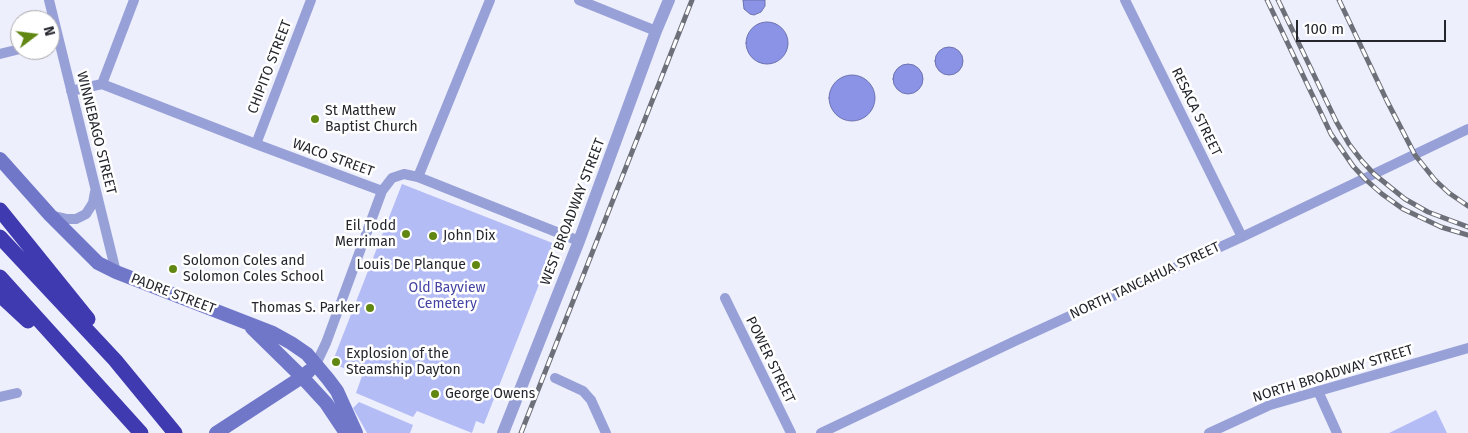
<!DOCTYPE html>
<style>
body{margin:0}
#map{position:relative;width:1468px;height:433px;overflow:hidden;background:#edeffc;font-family:"Fira Sans",sans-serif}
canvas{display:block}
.north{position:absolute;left:10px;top:10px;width:50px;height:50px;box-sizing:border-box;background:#fff;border:1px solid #a8a8ab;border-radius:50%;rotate:75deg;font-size:14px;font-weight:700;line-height:20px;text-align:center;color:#25262d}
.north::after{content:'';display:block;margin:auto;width:18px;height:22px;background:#5f8711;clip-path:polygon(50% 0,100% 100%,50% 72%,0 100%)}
.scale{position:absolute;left:1296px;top:20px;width:150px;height:22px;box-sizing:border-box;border:2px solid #25262d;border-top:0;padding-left:6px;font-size:15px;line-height:18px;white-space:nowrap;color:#25262d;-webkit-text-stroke:4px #fff;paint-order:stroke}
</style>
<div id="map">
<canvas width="1468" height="433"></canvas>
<div class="north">N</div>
<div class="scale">100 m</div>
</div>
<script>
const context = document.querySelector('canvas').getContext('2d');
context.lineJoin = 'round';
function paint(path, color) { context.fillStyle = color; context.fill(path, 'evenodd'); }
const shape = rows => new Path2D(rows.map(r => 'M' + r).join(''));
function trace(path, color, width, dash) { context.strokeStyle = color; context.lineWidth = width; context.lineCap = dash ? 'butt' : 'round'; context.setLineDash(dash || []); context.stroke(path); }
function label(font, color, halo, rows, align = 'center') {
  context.font = font + ' "Fira Sans",sans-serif'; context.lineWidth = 5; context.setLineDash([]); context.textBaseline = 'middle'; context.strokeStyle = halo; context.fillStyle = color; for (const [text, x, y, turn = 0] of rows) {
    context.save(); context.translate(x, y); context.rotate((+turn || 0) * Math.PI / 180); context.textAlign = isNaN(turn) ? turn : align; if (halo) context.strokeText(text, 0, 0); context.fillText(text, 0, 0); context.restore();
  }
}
paint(shape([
 [402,184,555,244,484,424,476,421,472,433,417,411,413,417,356,393,362,376,332,363],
 [359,402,413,425,410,433,367,433,353,408],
 [1436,410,1447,433,1389,433]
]), '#b4bcf6');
const water = shape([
 [743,0,765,0,765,6,761,12,754,15,750,14,744,9,743,0],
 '746 43a21 21 0 1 1 42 0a21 21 0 1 1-42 0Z',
 '935 61a14 14 0 1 1 28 0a14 14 0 1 1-28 0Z',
 '893 79a15 15 0 1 1 30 0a15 15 0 1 1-30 0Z',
 '829 98a23 23 0 1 1 46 0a23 23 0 1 1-46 0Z'
]);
paint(water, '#8a93e6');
trace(water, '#6c72ae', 1);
trace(shape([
 [49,0,116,272],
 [579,0,656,31],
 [1125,0,1242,237],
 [0,54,20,49],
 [102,84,134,0],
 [71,91,102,84,256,144,382,191],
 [256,144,311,0],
 [418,177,490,0],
 [50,215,67,219,76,219,86,214,93,203,95,192],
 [725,298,791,433],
 [316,364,326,343,382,191,392,178,404,174,418,177,579,241],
 [555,378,583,391,591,400,606,433],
 [1318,391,1337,433],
 [0,397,17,393],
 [821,433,1015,341,1242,237,1468,129],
 [1209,433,1270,405,1468,348]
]), '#98a0d8', 10);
trace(shape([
 [503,433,579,241,656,31,669,0]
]), '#98a0d8', 12);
trace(shape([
 [0,159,50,215,98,263,116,272,273,333,291,343,307,354,328,379,337,391,356,433],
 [252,328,302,377,326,403,346,433],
 [216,433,302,377,309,371]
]), '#7077c9', 14);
trace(shape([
 [0,210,88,319],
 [0,237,115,360,175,433],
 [0,277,141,433],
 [0,295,28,321]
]), '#403ab0', 15);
const rail = shape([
 [1267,0,1331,134,1353,166,1365,179,1382,194,1403,209,1441,227,1468,235],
 [1278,0,1336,121,1349,144,1362,161,1374,174,1405,199,1428,212,1468,227],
 [1339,0,1387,101,1415,155,1435,180,1449,193,1468,206],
 [521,433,692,0]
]);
trace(rail, '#6e7079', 5);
trace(rail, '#fff', 3, [9]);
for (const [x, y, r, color] of [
 [315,119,5,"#5f8711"],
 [406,234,5,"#5f8711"],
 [433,236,5,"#5f8711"],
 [476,265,5,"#5f8711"],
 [173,269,5,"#5f8711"],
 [370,308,5,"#5f8711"],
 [336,362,5,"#5f8711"],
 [435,394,5,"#5f8711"]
]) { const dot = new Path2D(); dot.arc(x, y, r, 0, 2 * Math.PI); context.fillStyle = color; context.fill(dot); trace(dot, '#fff', 2); }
label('14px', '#25262d', '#fff', [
 ["CHIPITO STREET",270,67,-69],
 ["RESACA STREET",1196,112,64],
 ["WINNEBAGO STREET",96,133,76],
 ["WACO STREET",333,158,20],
 ["WEST BROADWAY STREET",573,212,-69],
 ["NORTH TANCAHUA STREET",1145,281,-25],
 ["PADRE STREET",173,294,21],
 ["POWER STREET",770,360,64],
 ["NORTH BROADWAY STREET",1333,374,-17]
]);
label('14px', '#25262d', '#fff', [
 ["St Matthew",325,111],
 ["Baptist Church",325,127],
 ["Eil Todd",396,226,"right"],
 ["Merriman",396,242,"right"],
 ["John Dix",443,236],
 ["Solomon Coles and",183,261],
 ["Solomon Coles School",183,277],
 ["Louis De Planque",466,265,"right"],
 ["Thomas S. Parker",360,308,"right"],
 ["Explosion of the",346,354],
 ["Steamship Dayton",346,370],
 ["George Owens",445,394]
], 'left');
label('14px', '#4343a3', '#fff', [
 ["Old Bayview",447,288],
 ["Cemetery",447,304]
]);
</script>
